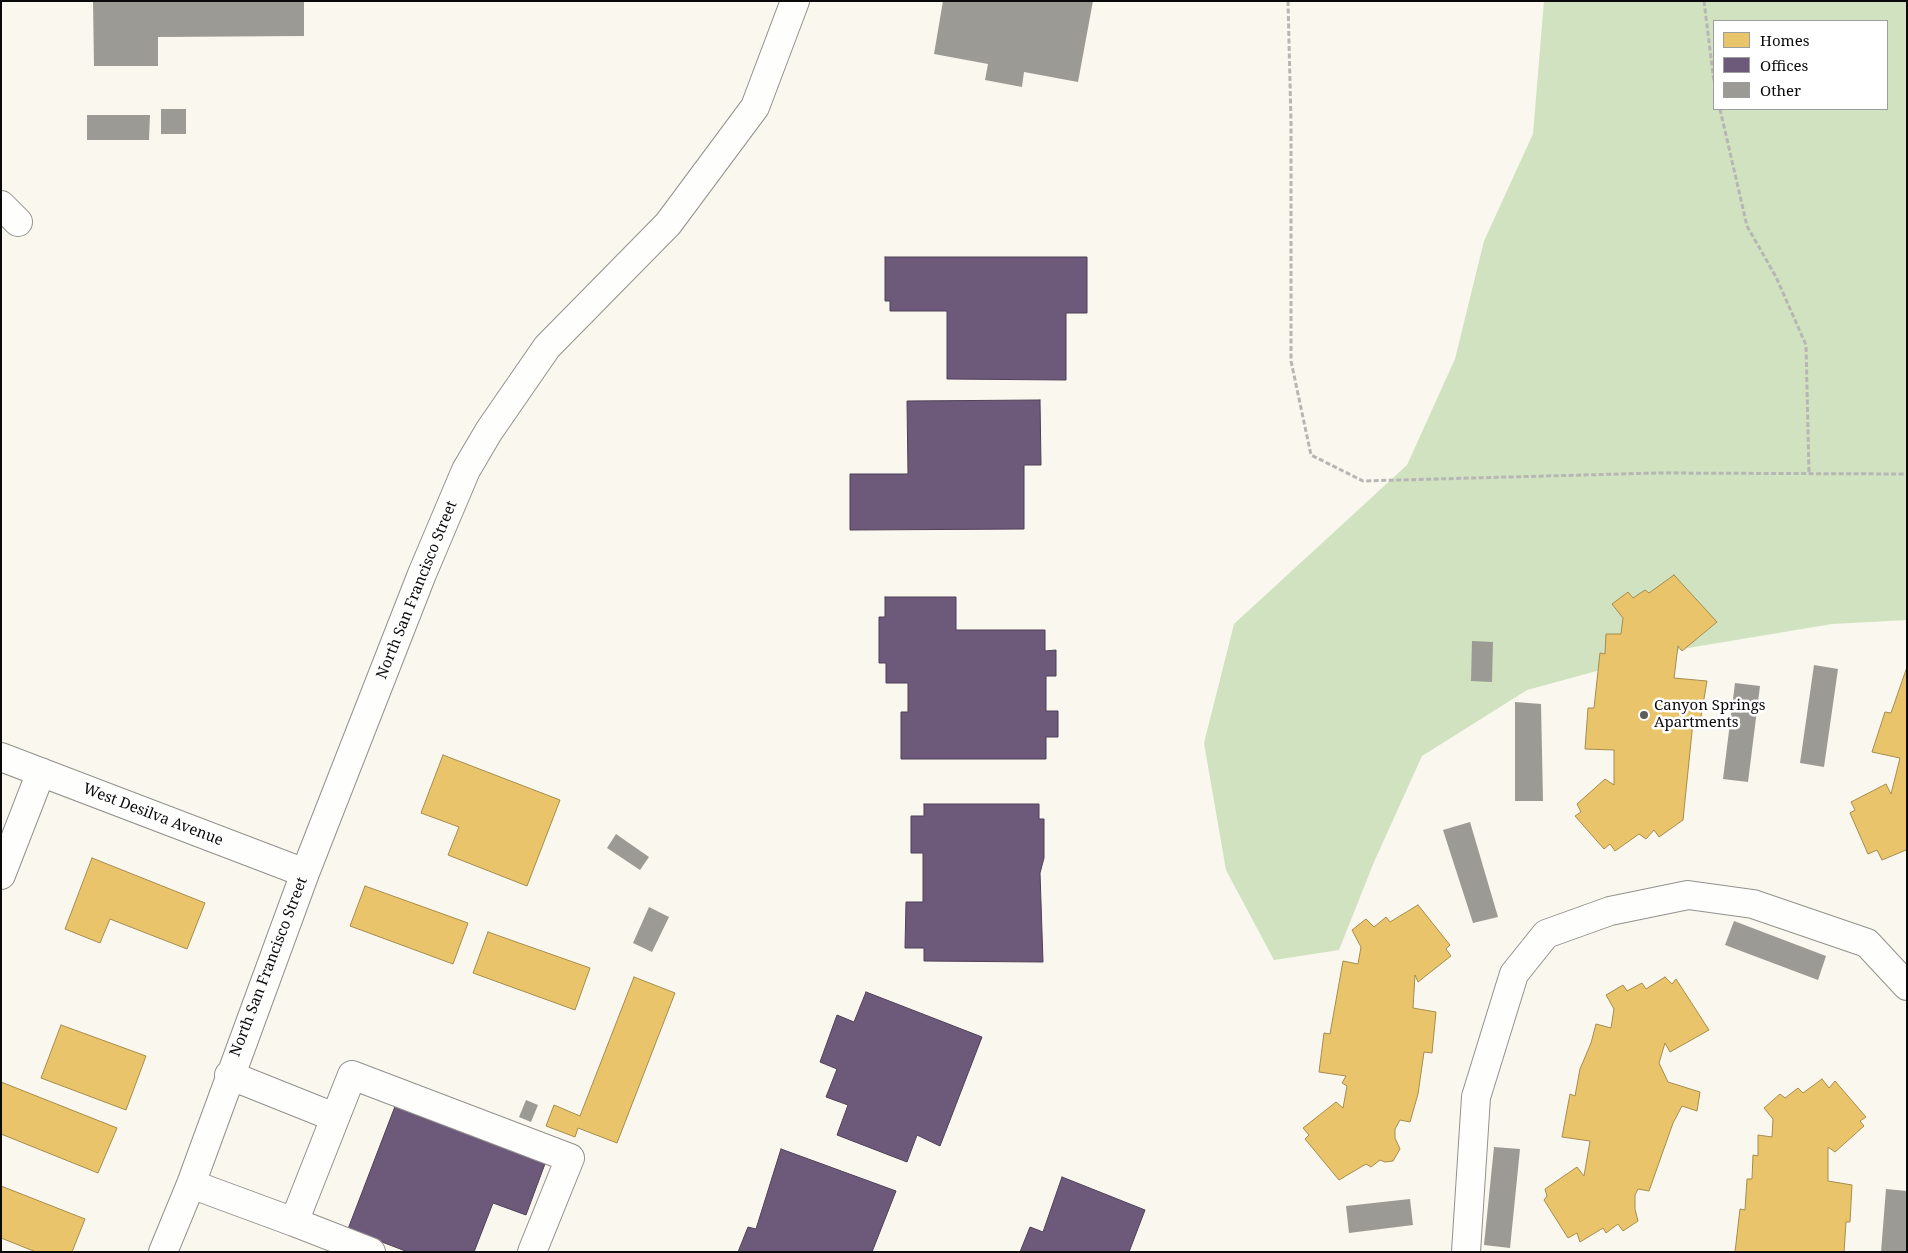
<!DOCTYPE html>
<style>
body{margin:0}
#map{position:relative;width:1908px;height:1253px;overflow:hidden;background:#f9f7ee;font-family:"Noto Serif",serif}
canvas{display:block}
.frame{position:absolute;inset:0;border:2px solid #0a0a0a;pointer-events:none}
.legend{position:absolute;left:1713px;top:20px;width:175px;height:90px;box-sizing:border-box;background:#fff;border:1px solid #9d9d9d;margin:0;padding:6px 9px;list-style:none;font-size:15px;color:#0a0a0a}
.legend li{display:flex;align-items:center;gap:10px;height:25px}
.legend b{width:25px;border:1px solid #9d9d9d}
</style>
<div id="map">
<canvas width="1908" height="1253"></canvas>
<div class="frame"></div>
<ul class="legend">
<li><b style="height:14px;background:#e9c46a"></b>Homes</li>
<li><b style="height:14px;background:#6d597a"></b>Offices</li>
<li><b style="height:14px;background:#9c9a94"></b>Other</li>
</ul>
</div>
<script>
const context = document.querySelector('canvas').getContext('2d');
context.lineJoin = 'round';
function paint(path, color) { context.fillStyle = color; context.fill(path, 'evenodd'); }
const shape = rows => new Path2D(rows.map(r => 'M' + r).join(''));
function trace(path, color, width, dash) { context.strokeStyle = color; context.lineWidth = width; context.lineCap = dash ? 'butt' : 'round'; context.setLineDash(dash || []); context.stroke(path); }
function label(font, color, halo, rows, align = 'center') {
  context.font = font + ' "Noto Serif",serif'; context.lineWidth = 5; context.setLineDash([]); context.textBaseline = 'middle'; context.strokeStyle = halo; context.fillStyle = color; for (const [text, x, y, turn = 0] of rows) {
    context.save(); context.translate(x, y); context.rotate((+turn || 0) * Math.PI / 180); context.textAlign = isNaN(turn) ? turn : align; if (halo) context.strokeText(text, 0, 0); context.fillText(text, 0, 0); context.restore();
  }
}
paint(shape([
 [1544,1,1907,1,1907,620,1832,624,1670,651,1527,690,1422,756,1374,862,1339,950,1274,960,1226,870,1204,743,1234,624,1407,465,1455,359,1484,241,1533,134],
 [1714,21,1887,21,1887,109,1714,109]
]), '#d0e2bf');
const homes = shape([
 [1674,575,1717,622,1682,651,1678,646,1674,678,1707,681,1700,722,1693,722,1683,820,1659,837,1654,830,1646,839,1639,834,1615,851,1610,844,1604,849,1575,816,1581,812,1577,804,1605,779,1614,785,1614,750,1585,749,1588,708,1594,708,1600,653,1605,654,1606,634,1621,634,1623,618,1612,604,1628,592,1633,598,1645,590,1649,593,1674,575],
 [1907,667,1907,852,1906,850,1882,860,1877,850,1868,854,1850,813,1855,810,1851,802,1886,784,1891,794,1900,758,1872,752,1885,712,1891,713,1907,667],
 [443,755,560,800,527,886,448,855,459,827,421,813,443,755],
 [92,858,205,903,187,949,110,919,100,943,65,929,92,858],
 [365,886,468,923,453,964,350,926,365,886],
 [1418,905,1450,945,1446,949,1451,956,1418,982,1415,975,1413,1008,1436,1012,1432,1053,1424,1052,1418,1094,1410,1122,1400,1120,1395,1129,1395,1138,1400,1149,1393,1161,1385,1162,1380,1160,1371,1167,1366,1164,1339,1180,1305,1139,1309,1135,1303,1128,1336,1102,1343,1108,1347,1086,1342,1083,1346,1076,1319,1072,1324,1033,1330,1034,1343,961,1358,964,1361,947,1352,930,1366,919,1374,927,1386,917,1390,922,1418,905],
 [488,932,590,968,575,1010,473,973,488,932],
 [634,977,675,993,617,1143,578,1128,575,1137,546,1126,554,1105,580,1116,634,977],
 [1665,977,1672,984,1676,979,1709,1030,1670,1052,1665,1043,1659,1063,1668,1082,1700,1092,1697,1111,1682,1106,1673,1123,1649,1191,1638,1189,1635,1195,1635,1209,1638,1221,1623,1231,1618,1224,1606,1233,1603,1228,1580,1242,1577,1233,1568,1238,1544,1200,1547,1196,1545,1189,1577,1167,1584,1176,1590,1141,1562,1137,1570,1094,1575,1096,1580,1069,1591,1043,1596,1024,1611,1028,1614,1009,1606,995,1623,985,1627,991,1642,983,1646,989,1665,977],
 [61,1025,146,1056,126,1110,41,1078,61,1025],
 [1822,1079,1829,1088,1835,1081,1866,1117,1860,1121,1864,1126,1835,1152,1828,1147,1828,1181,1852,1185,1850,1222,1846,1222,1844,1252,1735,1252,1740,1209,1745,1210,1747,1179,1752,1179,1753,1155,1758,1156,1758,1135,1772,1137,1773,1119,1764,1108,1780,1094,1785,1098,1798,1088,1803,1093,1822,1079],
 [1,1082,117,1128,98,1173,1,1134,1,1082],
 [1,1186,85,1219,72,1252,36,1252,1,1238,1,1186]
]);
paint(homes, '#e9c46a');
trace(homes, '#a68c4d', 1);
const offices = shape([
 [885,257,1087,257,1087,313,1066,313,1066,380,947,379,947,311,890,311,890,301,885,301,885,257],
 [1040,400,1041,465,1024,465,1024,529,850,530,850,474,908,474,907,401,1040,400],
 [885,597,956,597,956,630,1045,630,1045,651,1056,650,1056,676,1046,676,1046,711,1058,711,1058,737,1046,737,1046,759,901,759,901,712,908,712,908,683,886,683,886,663,879,663,879,617,885,617,885,597],
 [924,804,1039,804,1039,819,1044,819,1044,858,1040,873,1043,962,924,961,924,948,905,948,906,902,923,902,923,853,911,853,911,816,924,816,924,804],
 [866,992,982,1037,940,1146,917,1135,907,1162,837,1135,848,1105,826,1097,837,1069,820,1062,837,1015,854,1022,866,992],
 [399,1096,549,1153,526,1215,493,1203,474,1252,408,1252,348,1229,399,1096],
 [781,1149,896,1191,872,1252,738,1252,748,1227,756,1229,781,1149],
 [1062,1177,1145,1210,1129,1252,1020,1252,1030,1227,1043,1232,1062,1177]
]);
paint(offices, '#6d597a');
trace(offices, '#4f4158', 1);
paint(shape([
 [93,1,304,1,304,36,158,37,158,66,94,66],
 [943,1,1093,1,1078,82,1024,72,1022,87,985,80,988,64,934,54],
 [161,109,186,109,186,134,161,134],
 [87,115,150,115,149,140,87,140],
 [1472,641,1493,642,1492,682,1471,681],
 [1814,665,1838,669,1824,767,1800,763],
 [1735,683,1760,686,1748,782,1723,779],
 [1515,702,1541,704,1543,801,1515,801],
 [1470,822,1498,917,1473,923,1443,830],
 [616,834,649,857,640,870,607,848],
 [649,907,669,917,652,952,633,943],
 [1734,921,1826,956,1818,980,1725,945],
 [526,1100,538,1105,531,1122,519,1117],
 [1494,1147,1520,1149,1510,1248,1484,1245],
 [1886,1189,1907,1191,1907,1252,1881,1252],
 [1410,1199,1413,1225,1349,1233,1346,1206]
]), '#9c9a94');
const minor = shape([
 [1,205,18,222],
 [1,757,305,873],
 [1,875,41,772],
 [229,1075,334,1117],
 [191,1184,294,1222],
 [163,1252,191,1184,305,873,422,574,466,470,489,431,547,347,668,224,755,107,795,1],
 [371,1252,294,1222,352,1075,570,1158,532,1252],
 [1466,1252,1476,1097,1514,974,1546,934,1610,911,1688,895,1753,904,1867,943,1907,986]
]);
trace(minor, '#92918d', 30);
trace(shape([
 [1288,1,1291,122,1291,361,1311,455,1363,481,1656,473,1907,474],
 [1704,1,1714,82],
 [1720,109,1747,226,1776,277,1806,345,1809,473]
]), '#b7b6b5', 3, [5, 2.5]);
trace(minor, '#fefefc', 28);
for (const [x, y, r, color] of [
 [1644,715,5,"#5e5d5a"]
]) { const dot = new Path2D(); dot.arc(x, y, r, 0, 2 * Math.PI); context.fillStyle = color; context.fill(dot); trace(dot, '#fff', 2); }
label('15px', '#0a0a0a', '#fff', [
 ["North San Francisco Street",417,590,-68],
 ["West Desilva Avenue",153,815,21],
 ["North San Francisco Street",269,967,-69]
]);
label('15px', '#0a0a0a', '#fff', [
 ["Canyon Springs",1654,706],
 ["Apartments",1654,723]
], 'left');
</script>
